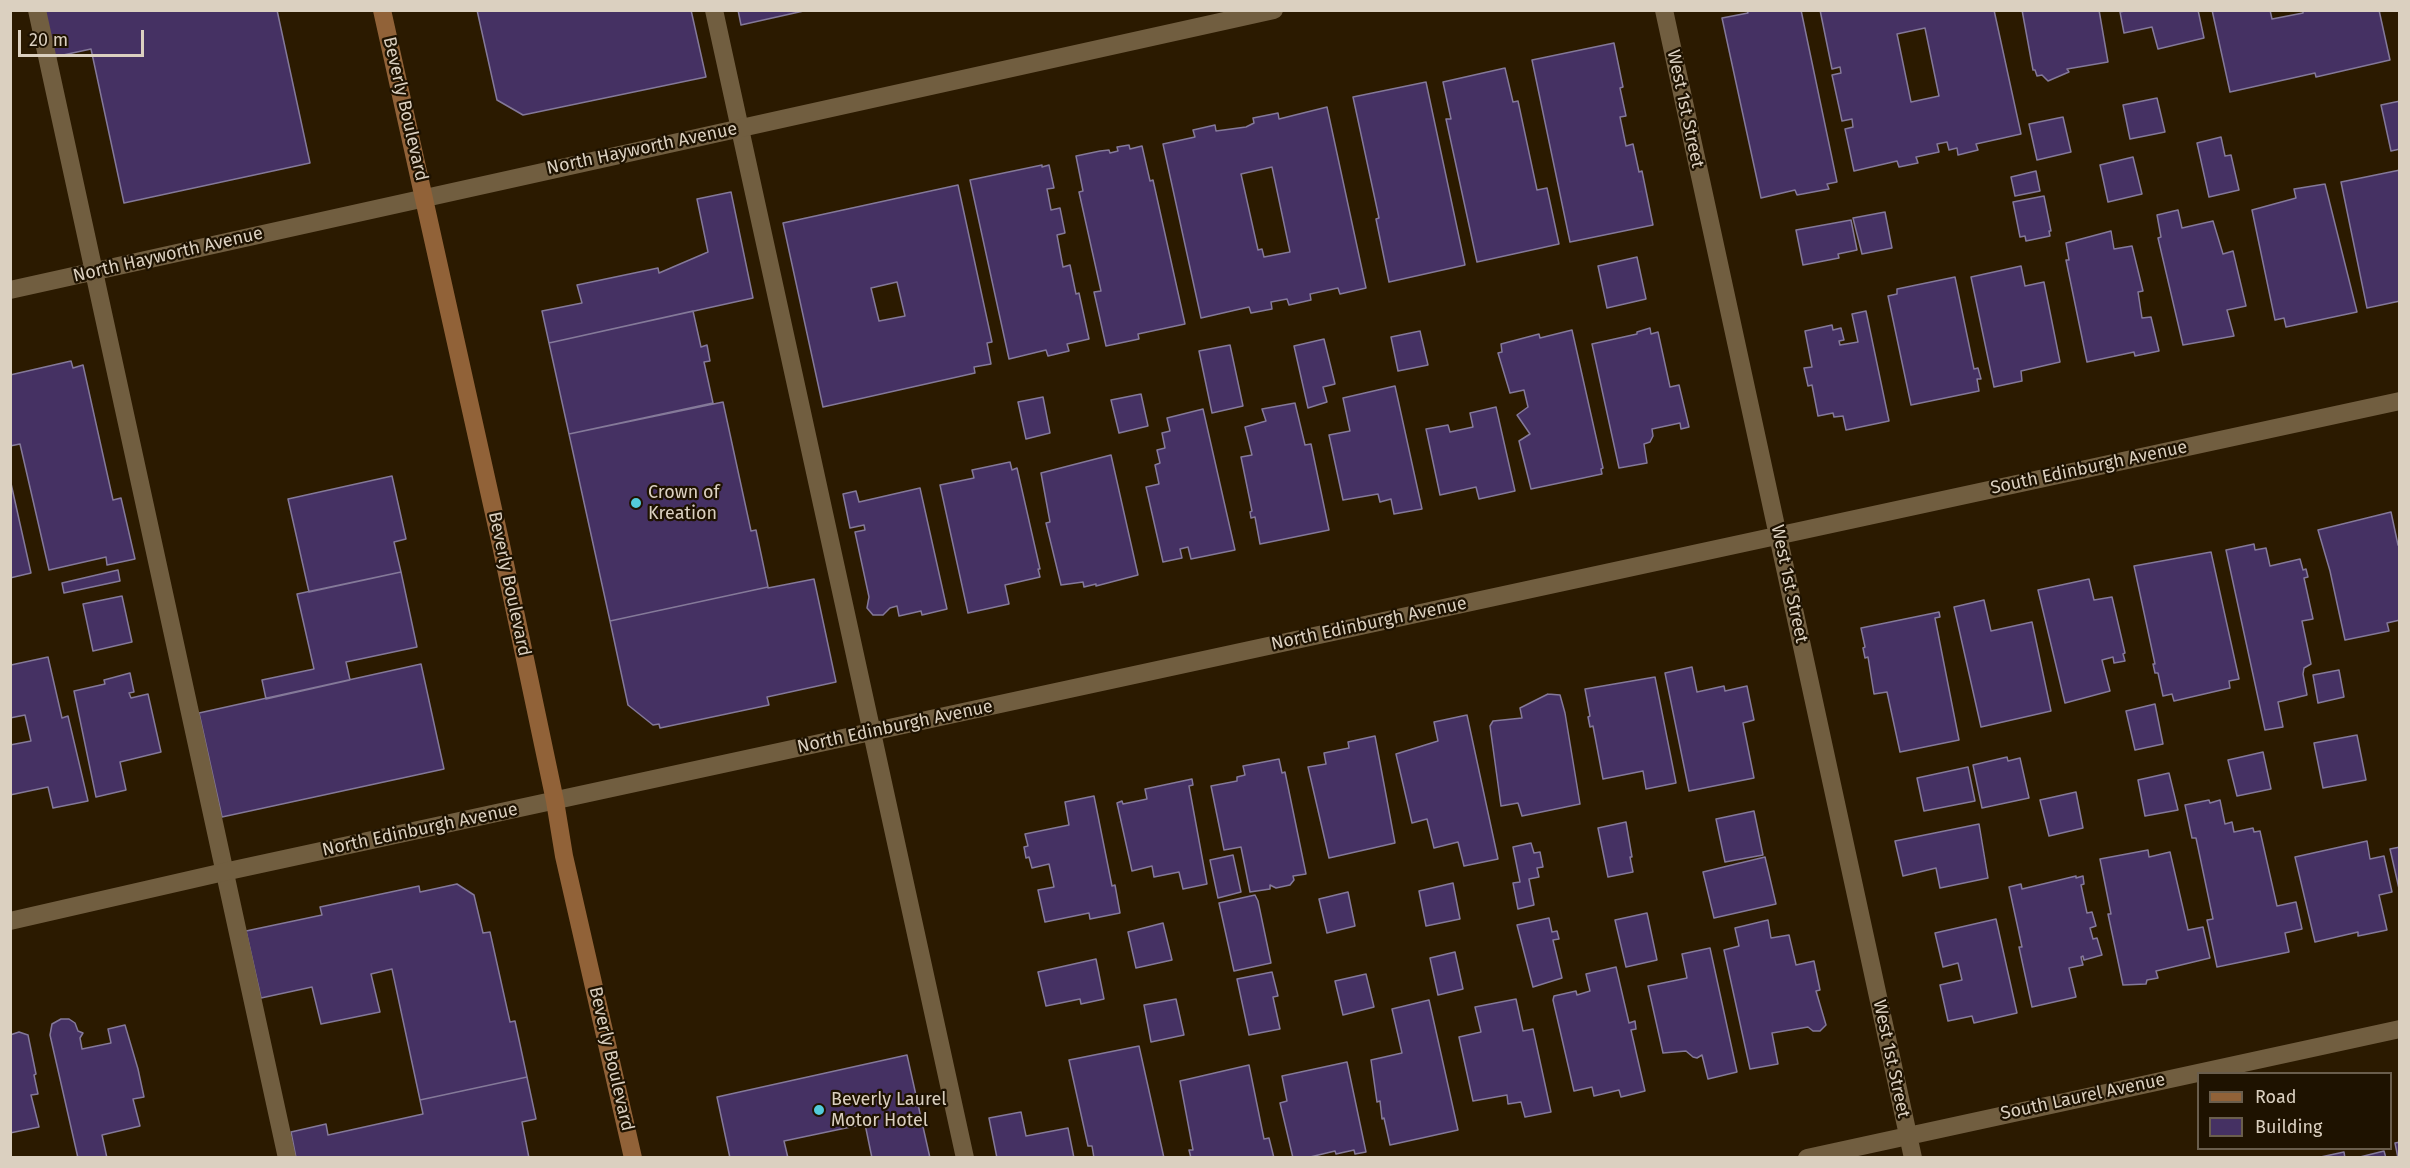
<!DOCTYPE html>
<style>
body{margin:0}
#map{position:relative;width:2410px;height:1168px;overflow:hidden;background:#2b1a00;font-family:"Fira Sans",sans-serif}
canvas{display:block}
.frame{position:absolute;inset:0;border:12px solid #dbd0c0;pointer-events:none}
.legend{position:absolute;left:2197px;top:1072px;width:195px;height:78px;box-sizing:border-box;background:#1e1200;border:2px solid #6a5e4d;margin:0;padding:8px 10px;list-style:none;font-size:18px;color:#dbd0c0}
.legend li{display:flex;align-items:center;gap:12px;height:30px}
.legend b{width:30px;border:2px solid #6a5e4d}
.scale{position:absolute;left:18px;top:30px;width:126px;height:27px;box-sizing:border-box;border:3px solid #dbd0c0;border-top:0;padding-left:8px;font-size:18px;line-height:21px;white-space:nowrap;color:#dbd0c0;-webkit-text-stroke:4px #1e1200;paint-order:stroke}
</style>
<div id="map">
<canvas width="2410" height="1168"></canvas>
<div class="frame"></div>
<ul class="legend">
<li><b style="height:8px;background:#916238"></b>Road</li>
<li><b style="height:16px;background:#453163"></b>Building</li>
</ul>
<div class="scale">20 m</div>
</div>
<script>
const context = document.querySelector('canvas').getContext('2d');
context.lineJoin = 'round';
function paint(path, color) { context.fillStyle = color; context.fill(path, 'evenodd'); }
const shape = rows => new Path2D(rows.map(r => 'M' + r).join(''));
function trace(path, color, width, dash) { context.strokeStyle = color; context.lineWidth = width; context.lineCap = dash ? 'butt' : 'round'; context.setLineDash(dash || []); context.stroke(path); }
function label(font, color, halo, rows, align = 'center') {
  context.font = font + ' "Fira Sans",sans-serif'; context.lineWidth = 4.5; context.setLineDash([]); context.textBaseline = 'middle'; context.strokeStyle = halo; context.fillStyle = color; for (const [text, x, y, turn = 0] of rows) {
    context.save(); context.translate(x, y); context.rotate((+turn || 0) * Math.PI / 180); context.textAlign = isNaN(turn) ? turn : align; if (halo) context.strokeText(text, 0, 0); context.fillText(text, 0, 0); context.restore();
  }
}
const building = shape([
 [44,10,277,10,310,163,124,203,91,49,54,57,44,10],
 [477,10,691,10,706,77,523,115,497,100,477,10],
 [738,10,808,10,741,25,738,10],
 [1747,10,1801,10,1837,182,1827,184,1829,189,1797,195,1795,190,1761,198,1722,18,1748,13,1747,10],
 [1820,10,1994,10,2021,134,1976,144,1978,150,1958,155,1957,148,1949,150,1947,142,1937,144,1939,152,1916,157,1918,163,1899,167,1897,161,1854,171,1845,129,1853,127,1852,119,1842,121,1832,75,1841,73,1840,67,1832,69,1820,10],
 [1925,28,1939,96,1911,102,1897,34,1925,28],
 [2022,10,2099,10,2108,62,2067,69,2069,72,2048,81,2042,75,2037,76,2035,70,2033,70,2022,10],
 [2129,10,2198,10,2204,38,2158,49,2152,27,2124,33,2120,12,2129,10],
 [2212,10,2270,10,2272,19,2303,13,2303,10,2379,10,2390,60,2316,77,2315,73,2230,92,2212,10],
 [1614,43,1623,87,1620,88,1626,116,1620,117,1626,146,1633,144,1639,172,1642,171,1653,225,1570,242,1532,60,1614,43],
 [1505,68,1513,102,1518,101,1537,190,1547,188,1559,244,1477,262,1446,119,1451,119,1443,82,1505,68],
 [1426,82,1465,265,1389,282,1376,219,1379,218,1353,97,1426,82],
 [2157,98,2165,132,2130,139,2123,105,2157,98],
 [2400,101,2400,149,2391,151,2381,105,2400,101],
 [1327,107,1366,288,1340,294,1338,288,1310,294,1311,300,1289,305,1287,299,1271,302,1272,309,1251,313,1249,307,1201,318,1163,144,1195,137,1193,130,1215,125,1216,131,1246,127,1254,123,1253,118,1278,113,1279,119,1327,107],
 [1272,167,1290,252,1264,257,1262,249,1258,250,1241,174,1272,167],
 [2063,117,2071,152,2037,160,2029,124,2063,117],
 [2221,137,2225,156,2231,155,2239,190,2209,197,2197,143,2221,137],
 [1129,145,1130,149,1142,146,1150,181,1153,180,1185,324,1138,334,1139,339,1106,346,1094,292,1101,291,1079,192,1083,191,1076,156,1100,151,1109,150,1110,153,1118,151,1117,147,1129,145],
 [2133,157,2142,194,2108,202,2100,165,2133,157],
 [1042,165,1042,167,1049,165,1054,188,1047,189,1051,210,1060,208,1065,233,1057,235,1063,267,1070,265,1076,294,1079,293,1089,339,1067,344,1069,351,1048,356,1046,350,1009,359,970,180,1042,165],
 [2400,170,2400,301,2367,308,2341,182,2400,170],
 [2036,171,2040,191,2015,196,2011,177,2036,171],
 [2325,184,2357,312,2286,327,2284,318,2275,320,2252,210,2296,198,2294,189,2325,184],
 [958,185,992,342,987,343,991,364,974,367,975,373,823,407,783,223,958,185],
 [897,282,905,316,879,321,871,288,897,282],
 [731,192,753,298,549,343,542,311,582,303,577,285,658,268,659,273,708,252,697,199,731,192],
 [2044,196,2051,231,2049,231,2050,236,2026,241,2025,236,2020,237,2013,202,2044,196],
 [2178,210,2182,228,2213,221,2223,254,2233,251,2246,306,2227,310,2234,336,2183,345,2158,238,2161,237,2157,215,2178,210],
 [1885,212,1892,248,1862,254,1853,218,1885,212],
 [1851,220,1857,250,1838,254,1839,258,1803,265,1796,230,1851,220],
 [2111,231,2114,249,2132,246,2143,291,2138,292,2142,318,2151,317,2159,351,2135,356,2134,352,2087,362,2066,260,2069,260,2066,243,2111,231],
 [1637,257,1646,299,1607,308,1598,266,1637,257],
 [2021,266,2025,286,2044,282,2060,362,2021,371,2022,381,1994,387,1971,277,2021,266],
 [1955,277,1974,369,1978,368,1981,379,1977,379,1979,391,1911,405,1888,296,1897,294,1897,289,1955,277],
 [693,311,701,347,707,345,710,361,704,362,713,403,569,434,549,343,693,311],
 [1866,311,1889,421,1846,430,1843,416,1834,417,1833,413,1818,416,1812,385,1808,386,1804,368,1812,367,1805,331,1832,325,1833,330,1841,328,1844,340,1839,341,1840,345,1858,342,1852,314,1866,311],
 [1650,328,1651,334,1658,332,1670,387,1679,385,1689,427,1681,429,1680,423,1652,429,1653,436,1650,442,1644,444,1647,463,1619,468,1592,344,1637,334,1637,332,1650,328],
 [1572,330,1603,468,1601,469,1602,474,1531,489,1519,441,1530,434,1517,415,1528,407,1524,390,1510,393,1498,353,1502,352,1501,344,1539,334,1540,338,1572,330],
 [1420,331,1428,365,1398,371,1391,337,1420,331],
 [1324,339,1335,384,1323,387,1327,402,1308,408,1294,346,1324,339],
 [1230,345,1243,406,1212,413,1199,351,1230,345],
 [71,361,73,368,83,365,113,500,121,498,135,559,107,565,106,557,49,570,20,444,10,446,10,375,71,361],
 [1395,386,1422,509,1394,514,1391,499,1380,502,1378,494,1343,500,1329,435,1350,431,1343,398,1395,386],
 [1141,394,1148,426,1119,433,1111,400,1141,394],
 [1043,397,1050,433,1026,439,1018,402,1043,397],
 [723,402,751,531,756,530,768,587,610,621,569,434,723,402],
 [1295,403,1305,445,1311,444,1329,530,1260,544,1255,517,1251,518,1250,512,1252,511,1241,457,1252,455,1245,427,1266,421,1262,409,1295,403],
 [1496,407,1515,491,1479,499,1476,487,1440,495,1426,429,1448,425,1450,432,1473,427,1470,413,1496,407],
 [1203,409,1235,550,1191,559,1188,547,1180,549,1182,558,1163,562,1146,487,1159,484,1155,465,1160,463,1157,450,1165,448,1162,433,1170,431,1167,418,1203,409],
 [1111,455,1138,575,1096,586,1096,584,1084,587,1083,582,1061,585,1046,523,1050,522,1041,473,1111,455],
 [1010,462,1012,470,1017,468,1040,569,1038,569,1040,577,1005,585,1009,604,968,613,940,485,974,478,972,470,1010,462],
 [392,476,406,539,394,542,401,572,309,592,288,499,392,476],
 [10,479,31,573,10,578,10,479],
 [920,488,947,609,922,615,921,611,899,616,897,606,890,608,883,615,873,615,867,608,869,597,855,532,865,530,864,525,850,528,843,494,856,491,859,502,920,488],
 [2391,512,2398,545,2400,544,2400,620,2387,623,2389,631,2345,640,2330,571,2318,530,2391,512],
 [2254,544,2255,550,2266,548,2270,566,2300,559,2303,570,2306,569,2308,577,2304,578,2313,619,2302,621,2311,664,2304,668,2303,674,2307,695,2278,702,2283,727,2265,730,2226,550,2254,544],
 [2211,552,2239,679,2229,681,2230,688,2174,701,2172,694,2163,696,2158,673,2155,673,2153,664,2155,664,2134,566,2211,552],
 [118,570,120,581,64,593,62,583,118,570],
 [401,572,417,647,346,662,350,680,266,699,262,680,314,669,297,594,401,572],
 [814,579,836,682,767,697,769,705,660,728,659,724,653,725,628,705,610,621,768,587,768,588,814,579],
 [2089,579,2094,600,2112,597,2125,653,2123,654,2125,661,2114,663,2113,657,2102,660,2110,691,2065,703,2038,590,2089,579],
 [122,596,132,642,93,651,83,604,122,596],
 [1984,600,1991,631,2032,622,2051,711,1981,727,1954,607,1984,600],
 [1939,612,1940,617,1935,618,1959,740,1900,752,1887,692,1874,694,1868,657,1865,658,1863,648,1865,647,1861,628,1939,612],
 [48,657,62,718,68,716,88,801,53,808,48,787,10,795,10,745,31,741,25,715,10,718,10,662,11,665,48,657],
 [421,664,444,769,222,817,199,713,421,664],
 [1692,667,1697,692,1724,686,1725,691,1747,686,1754,720,1743,723,1754,778,1689,791,1665,673,1692,667],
 [2339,670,2344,697,2318,703,2313,675,2339,670],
 [130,673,134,692,129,693,131,698,148,694,161,752,120,762,126,790,96,797,74,691,105,684,104,680,130,673],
 [1655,677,1676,783,1646,789,1643,771,1603,779,1593,726,1590,727,1588,717,1590,716,1585,689,1655,677],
 [1548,694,1560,695,1565,713,1580,804,1522,816,1518,803,1501,806,1490,726,1493,721,1522,718,1520,708,1548,694],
 [2155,704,2163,744,2135,750,2126,711,2155,704],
 [1467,715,1498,859,1464,866,1458,842,1434,848,1427,819,1412,823,1396,754,1438,741,1434,722,1467,715],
 [2357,735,2366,780,2323,788,2314,743,2357,735],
 [1375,736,1395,843,1329,858,1308,767,1326,764,1324,753,1349,748,1348,742,1375,736],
 [2263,752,2271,789,2237,796,2228,760,2263,752],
 [2007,757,2008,761,2020,758,2029,798,1982,808,1973,765,2007,757],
 [1279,759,1282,773,1285,772,1306,874,1293,876,1294,880,1290,885,1276,888,1270,885,1270,889,1250,892,1241,847,1224,850,1211,786,1237,781,1237,777,1245,775,1243,766,1279,759],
 [1968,767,1975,801,1924,811,1917,778,1968,767],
 [2169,773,2178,810,2145,816,2138,780,2169,773],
 [1192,779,1193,785,1189,786,1207,884,1183,889,1179,872,1154,877,1152,866,1132,871,1117,803,1122,801,1123,804,1147,799,1145,789,1192,779],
 [2076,792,2083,828,2049,836,2040,800,2076,792],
 [1094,796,1112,886,1115,885,1120,913,1090,919,1089,913,1045,922,1038,890,1054,887,1049,864,1032,868,1029,857,1026,858,1024,847,1028,846,1025,834,1069,825,1065,802,1094,796],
 [2209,800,2210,803,2220,800,2225,824,2232,822,2234,832,2253,828,2254,832,2260,831,2277,906,2296,902,2302,929,2285,933,2289,952,2217,967,2207,920,2213,919,2196,838,2192,838,2185,805,2209,800],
 [1754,811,1763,855,1725,862,1716,819,1754,811],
 [1626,822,1632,857,1630,857,1633,872,1608,877,1598,828,1626,822],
 [1979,824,1988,878,1940,888,1936,868,1903,876,1895,841,1979,824],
 [2367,841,2370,859,2384,856,2392,892,2379,895,2387,930,2358,936,2358,932,2315,942,2295,857,2367,841],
 [1531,843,1534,853,1540,852,1543,867,1537,868,1539,877,1529,879,1534,905,1518,909,1513,883,1520,882,1513,847,1531,843],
 [2400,847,2400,893,2390,849,2400,847],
 [2148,850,2149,857,2170,852,2188,930,2203,927,2210,958,2156,971,2158,978,2147,980,2146,984,2123,985,2108,914,2111,914,2100,859,2148,850],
 [1233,855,1241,892,1218,898,1210,860,1233,855],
 [1765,857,1776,904,1714,918,1703,872,1765,857],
 [2076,876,2076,878,2083,876,2084,884,2081,885,2087,913,2092,912,2096,926,2090,928,2093,939,2097,938,2102,955,2084,960,2083,956,2081,957,2083,965,2069,968,2076,997,2032,1007,2019,947,2022,947,2009,887,2021,884,2022,889,2076,876],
 [1453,883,1460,919,1426,926,1419,891,1453,883],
 [457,884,474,895,483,933,490,932,510,1022,515,1021,527,1077,420,1100,392,969,371,974,380,1012,321,1024,312,987,261,998,246,931,322,915,320,907,419,886,420,892,457,884],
 [1348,892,1355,926,1327,933,1319,899,1348,892],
 [1255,895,1258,901,1271,963,1234,971,1219,903,1255,895],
 [1647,913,1657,960,1626,967,1615,920,1647,913],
 [1549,918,1552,932,1557,931,1559,939,1553,940,1562,978,1533,987,1517,925,1549,918],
 [1996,919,2017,1013,1974,1023,1972,1016,1948,1021,1940,985,1962,980,1958,963,1943,967,1935,933,1996,919],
 [1768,920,1771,938,1789,935,1796,965,1814,961,1820,990,1816,991,1826,1025,1820,1031,1813,1031,1808,1027,1772,1033,1778,1064,1750,1069,1724,950,1739,946,1735,928,1768,920],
 [1163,923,1172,960,1136,968,1128,932,1163,923],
 [1710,948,1737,1072,1708,1079,1702,1055,1697,1058,1693,1057,1686,1051,1663,1053,1648,986,1687,978,1682,954,1710,948],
 [1455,952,1463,989,1438,995,1430,958,1455,952],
 [1096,959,1104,999,1081,1004,1080,999,1046,1006,1038,972,1096,959],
 [1616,967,1629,1023,1635,1021,1636,1029,1631,1030,1645,1091,1621,1097,1619,1090,1594,1096,1592,1087,1574,1091,1553,1000,1554,996,1576,991,1577,995,1590,991,1586,974,1616,967],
 [1272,972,1278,996,1273,997,1280,1029,1249,1035,1237,979,1272,972],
 [1366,974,1374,1007,1343,1015,1335,981,1366,974],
 [1176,999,1184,1035,1151,1042,1144,1005,1176,999],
 [1516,999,1523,1031,1533,1029,1551,1112,1525,1117,1521,1102,1508,1104,1507,1095,1473,1101,1459,1037,1481,1032,1475,1007,1516,999],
 [1429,1000,1458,1130,1390,1145,1384,1118,1382,1119,1380,1101,1377,1102,1371,1060,1402,1053,1392,1009,1429,1000],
 [69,1019,75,1023,78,1031,83,1033,80,1038,82,1049,111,1043,108,1029,125,1025,138,1069,144,1097,133,1099,140,1126,102,1135,107,1158,78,1158,50,1035,52,1024,61,1019,69,1019],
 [19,1032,28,1035,36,1074,34,1075,38,1094,31,1095,39,1127,10,1133,10,1035,19,1032],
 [1139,1046,1164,1158,1094,1158,1092,1146,1088,1146,1069,1060,1139,1046],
 [907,1055,930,1158,872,1158,865,1124,784,1141,788,1158,730,1158,717,1097,907,1055],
 [1347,1062,1366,1152,1355,1154,1354,1150,1336,1154,1335,1151,1306,1158,1293,1158,1280,1103,1287,1101,1282,1076,1347,1062],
 [1249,1065,1264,1139,1269,1138,1274,1158,1191,1158,1189,1150,1193,1150,1180,1081,1249,1065],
 [527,1077,536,1119,522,1122,529,1158,296,1158,291,1132,326,1124,328,1135,423,1114,420,1100,527,1077],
 [1021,1112,1026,1136,1068,1128,1074,1158,997,1158,989,1118,1021,1112],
 [2400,1142,2400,1158,2398,1158,2395,1143,2400,1142],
 [2384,1151,2386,1158,2361,1158,2360,1157,2384,1151],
 [2344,1152,2345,1158,2316,1158,2344,1152]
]);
paint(building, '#453163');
trace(building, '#847999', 1.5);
trace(shape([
 [37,10,287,1158],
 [714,10,965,1158]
]), '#715e40', 18);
trace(shape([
 [1664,10,1913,1158],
 [10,290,1274,10],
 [10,921,224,872,2400,401],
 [1807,1158,2400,1029]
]), '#715e40', 18);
trace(shape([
 [382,10,501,545,555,801,564,856,633,1158]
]), '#916238', 18);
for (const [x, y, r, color] of [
 [636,503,6,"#53cbda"],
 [819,1110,6,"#53cbda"]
]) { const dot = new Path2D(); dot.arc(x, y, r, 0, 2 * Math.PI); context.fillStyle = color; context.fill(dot); trace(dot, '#1e1200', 2); }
label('18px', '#dbd0c0', '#1e1200', [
 ["Beverly Boulevard",405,109,77],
 ["West 1st Street",1685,109,78],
 ["North Hayworth Avenue",642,149,-12],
 ["North Hayworth Avenue",168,255,-13],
 ["South Edinburgh Avenue",2089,468,-12],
 ["Beverly Boulevard",509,584,78],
 ["West 1st Street",1789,584,78],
 ["North Edinburgh Avenue",1369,624,-12],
 ["North Edinburgh Avenue",895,727,-12],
 ["North Edinburgh Avenue",420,830,-12],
 ["Beverly Boulevard",611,1059,77],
 ["West 1st Street",1891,1059,78],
 ["South Laurel Avenue",2083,1097,-12]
]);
label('18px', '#dbd0c0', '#1e1200', [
 ["Crown of",648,493],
 ["Kreation",648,514],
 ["Beverly Laurel",831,1100],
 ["Motor Hotel",831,1121]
], 'left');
</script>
